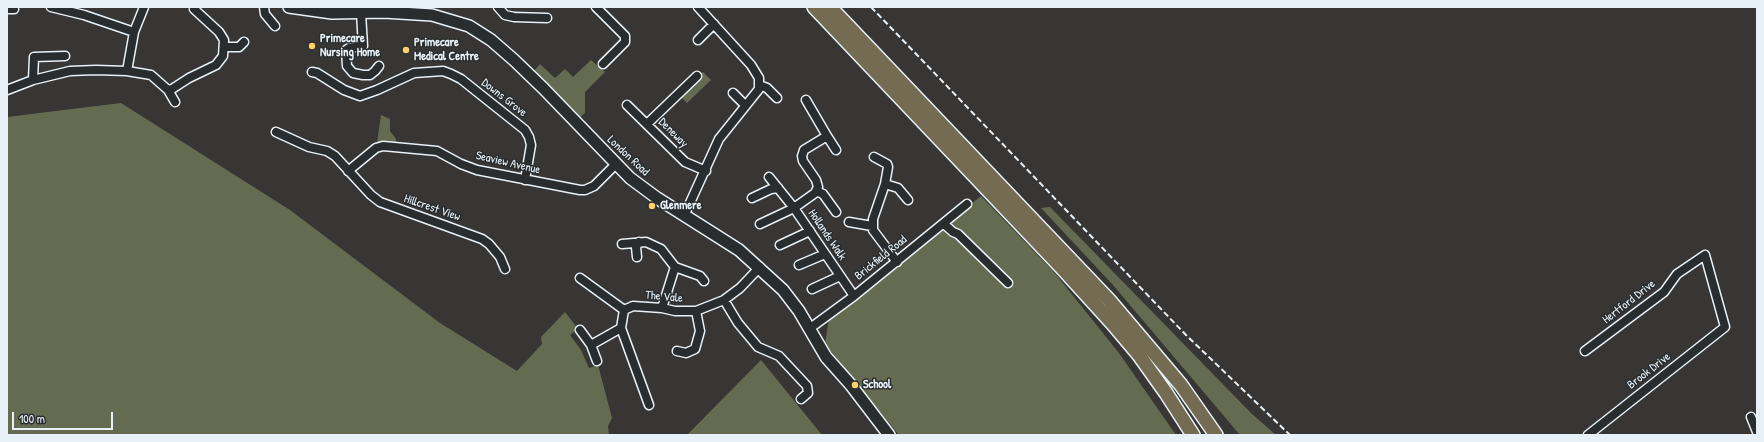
<!DOCTYPE html>
<style>
body{margin:0}
#map{position:relative;width:1764px;height:442px;overflow:hidden;background:#373635;font-family:"Patrick Hand",sans-serif}
canvas{display:block}
.frame{position:absolute;inset:0;border:8px solid #e8f1f8;pointer-events:none}
.scale{position:absolute;left:12px;top:412px;width:101px;height:18px;box-sizing:border-box;border:2px solid #e8f1f8;border-top:0;padding-left:5px;font-size:12px;line-height:14px;white-space:nowrap;color:#e8f1f8;-webkit-text-stroke:3px #2a2d2e;paint-order:stroke}
</style>
<div id="map">
<canvas width="1764" height="442"></canvas>
<div class="frame"></div>
<div class="scale">100 m</div>
</div>
<script>
const context = document.querySelector('canvas').getContext('2d');
context.lineJoin = 'round';
function paint(path, color) { context.fillStyle = color; context.fill(path, 'evenodd'); }
const shape = rows => new Path2D(rows.map(r => 'M' + r).join(''));
function trace(path, color, width, dash) { context.strokeStyle = color; context.lineWidth = width; context.lineCap = dash ? 'butt' : 'round'; context.setLineDash(dash || []); context.stroke(path); }
function label(font, color, halo, rows, align = 'center') {
  context.font = font + ' "Patrick Hand",sans-serif'; context.lineWidth = 3; context.setLineDash([]); context.textBaseline = 'middle'; context.strokeStyle = halo; context.fillStyle = color; for (const [text, x, y, turn = 0] of rows) {
    context.save(); context.translate(x, y); context.rotate((+turn || 0) * Math.PI / 180); context.textAlign = isNaN(turn) ? turn : align; if (halo) context.strokeText(text, 0, 0); context.fillText(text, 0, 0); context.restore();
  }
}
paint(shape([
 [591,60,605,72,585,92,585,113,578,119,534,71,540,64,555,78,565,69,573,77],
 [703,72,711,80,687,103,679,95],
 [121,103,290,210,440,323,517,371,542,344,541,337,565,312,578,329,570,335,581,350,589,368,598,365,612,418,608,426,609,435,7,435,7,117],
 [381,115,390,119,390,131,396,139,396,144,377,143],
 [981,196,1054,272,1119,353,1176,435,899,435,825,344,829,318],
 [1050,207,1251,413,1276,435,1240,435,1113,285,1041,208],
 [761,360,822,435,687,435]
]), '#646b50');
const minor = shape([
 [51,7,84,15,134,32],
 [264,7,265,14,275,26],
 [498,7,505,15,514,17,547,18],
 [596,7,625,36,625,42,603,64],
 [7,9,14,9],
 [361,13,363,46,349,48,346,50,347,66,353,73,363,75,370,75,375,71,379,66],
 [698,40,714,24],
 [225,47,239,47,244,42],
 [127,71,151,75,168,90,172,89,189,78,216,65,223,56,224,40,219,32,194,9],
 [312,72,317,73,344,90,360,96,377,90,414,73,443,71,451,74,461,79,525,130,529,137,531,145,525,180],
 [33,80,34,57,65,56],
 [759,85,767,88,777,98],
 [7,90,33,80,70,71,96,70,127,71,134,32,144,7],
 [168,90,175,102],
 [733,93,745,105],
 [806,100,827,136],
 [627,105,685,162,706,171],
 [647,124,697,76],
 [276,132,309,147,327,151,335,156,371,195,380,202,482,239,489,244,500,257,505,269],
 [874,157,887,164,888,167,885,184,873,219,873,230,897,262],
 [348,171,376,148,383,146,437,151,461,164,477,170,580,190,585,190,594,186,616,164],
 [769,177,794,208,854,296],
 [885,184,898,188,908,200],
 [816,191,823,194,836,212],
 [752,198,771,189,778,188],
 [684,216,719,139,759,89,759,78,751,65,698,7],
 [849,222,872,226],
 [760,224,794,208,815,193,818,187,816,180,803,161,802,156,804,150,827,136,836,150],
 [944,224,953,232,958,234,1008,283],
 [622,244,646,242,661,249,675,267,662,308],
 [780,245,810,231],
 [637,257,636,247,639,242],
 [799,265,825,254],
 [675,267,700,276,704,281],
 [580,278,624,310,633,306,662,308,675,311,696,311,724,300,740,288,760,267],
 [812,289,840,276],
 [724,300,738,323,758,347,779,356,807,386,808,393,801,399],
 [624,310,621,328,649,405],
 [809,329,854,296,967,204],
 [580,330,591,345,597,361],
 [591,345,621,328],
 [677,351,686,353,695,349,700,331,696,311],
 [1585,351,1664,292,1677,274,1705,255,1725,327,1588,435],
 [1751,417,1757,432]
]);
const secondary = shape([
 [289,7,332,13,384,12,432,15,469,26,491,40,514,60,543,88,630,178,657,198,739,250,783,290,799,311,826,357,850,384,889,435]
]);
const trunk = shape([
 [814,7,1061,267,1112,323,1139,355,1166,393,1193,435],
 [830,7,1109,300,1181,385,1216,435]
]);
trace(minor, '#e8f1f8', 11);
trace(secondary, '#e8f1f8', 14);
trace(trunk, '#e8f1f8', 16);
trace(minor, '#2a2d2e', 8);
trace(secondary, '#2a2d2e', 11);
trace(trunk, '#736b52', 13);
trace(shape([
 [871,7,1186,335,1290,435]
]), '#e8f1f8', 2, [6, 3]);
for (const [x, y, r, color] of [
 [312,46,4,"#ffd166"],
 [406,50,4,"#ffd166"],
 [652,206,4,"#ffd166"],
 [855,385,4,"#ffd166"]
]) { const dot = new Path2D(); dot.arc(x, y, r, 0, 2 * Math.PI); context.fillStyle = color; context.fill(dot); trace(dot, '#2a2d2e', 1.5); }
label('bold 12px', '#e8f1f8', '#2a2d2e', [
 ["Primecare",320,39],
 ["Nursing Home",320,53],
 ["Primecare",414,43],
 ["Medical Centre",414,57],
 ["Glenmere",660,206],
 ["School",863,385]
], 'left');
label('12px', '#e8f1f8', '#2a2d2e', [
 ["Downs Grove",504,98,38],
 ["Deneway",673,133,45],
 ["London Road",628,156,43],
 ["Seaview Avenue",508,163,13],
 ["Hillcrest View",432,208,19],
 ["Hollands Walk",827,235,56],
 ["Brickfield Road",881,258,-39],
 ["The Vale",664,297,5],
 ["Hertford Drive",1629,302,-38],
 ["Brook Drive",1649,371,-38]
]);
</script>
